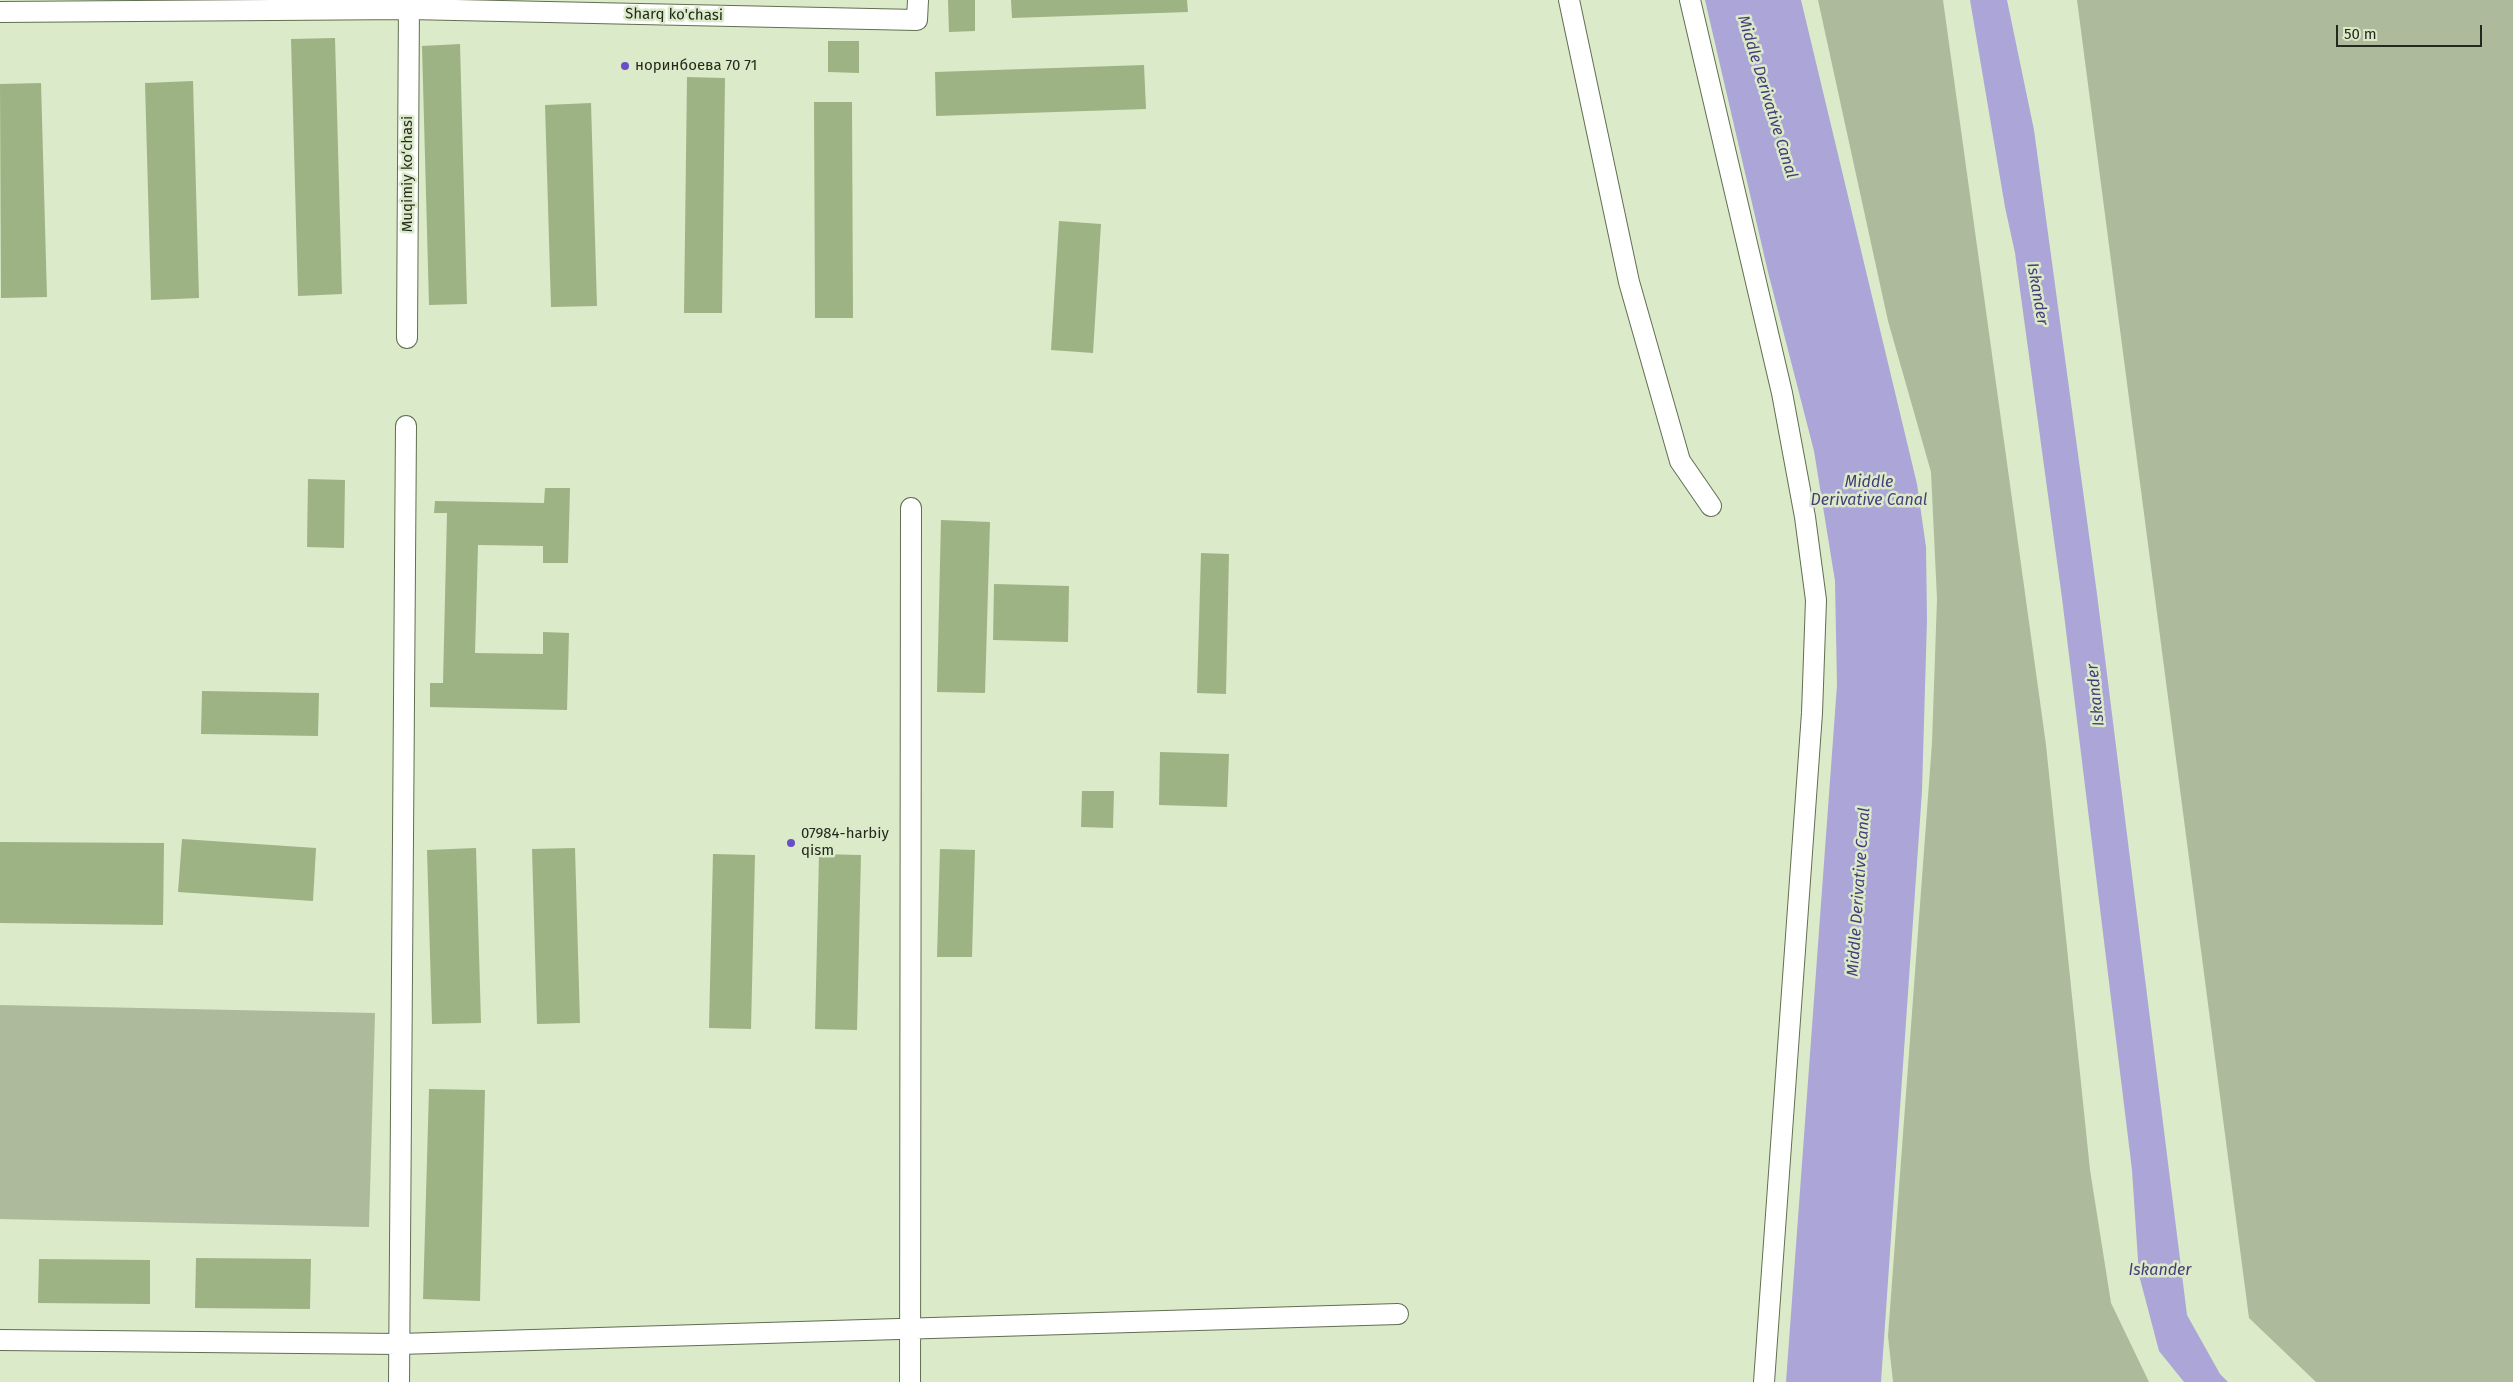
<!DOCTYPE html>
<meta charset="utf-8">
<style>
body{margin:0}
#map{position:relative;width:2513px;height:1382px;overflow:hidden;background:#dbeac9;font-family:"Fira Sans",sans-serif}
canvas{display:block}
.scale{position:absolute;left:2336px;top:25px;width:146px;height:22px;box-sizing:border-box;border:2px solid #24291d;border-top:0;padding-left:6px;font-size:15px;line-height:18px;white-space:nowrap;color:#24291d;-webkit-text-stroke:4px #dbeac9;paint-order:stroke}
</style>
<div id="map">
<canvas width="2513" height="1382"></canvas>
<div class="scale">50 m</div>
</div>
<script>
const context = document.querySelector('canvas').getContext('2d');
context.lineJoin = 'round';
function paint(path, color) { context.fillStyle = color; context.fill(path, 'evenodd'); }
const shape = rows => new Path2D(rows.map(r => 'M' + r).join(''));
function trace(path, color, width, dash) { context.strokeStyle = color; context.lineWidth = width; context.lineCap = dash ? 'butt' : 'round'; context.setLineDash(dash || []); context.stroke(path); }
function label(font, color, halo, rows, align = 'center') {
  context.font = font + ' "Fira Sans",sans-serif'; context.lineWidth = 5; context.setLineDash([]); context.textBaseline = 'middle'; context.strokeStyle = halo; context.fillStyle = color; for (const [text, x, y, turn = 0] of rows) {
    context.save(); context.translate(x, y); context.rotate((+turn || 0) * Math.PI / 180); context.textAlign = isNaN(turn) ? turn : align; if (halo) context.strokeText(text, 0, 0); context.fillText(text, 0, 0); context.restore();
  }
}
paint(shape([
 [1818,0,1943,0,2046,745,2090,1170,2111,1303,2149,1382,1893,1382,1888,1336,1932,743,1937,599,1931,472,1888,321],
 [2077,0,2513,0,2513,1382,2316,1382,2249,1318],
 [0,1005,375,1013,369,1227,0,1219]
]), '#adba9c');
paint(shape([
 [1705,0,1801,0,1917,484,1926,547,1927,619,1922,791,1881,1382,1786,1382,1837,685,1835,581,1814,451,1768,272],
 [1970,0,2007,0,2034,130,2097,594,2187,1315,2220,1374,2228,1382,2184,1382,2159,1351,2139,1275,2132,1170,2062,598,2015,253,2005,207]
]), '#aba6d7');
paint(shape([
 [948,0,975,0,975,31,949,32],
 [1011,0,1187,0,1188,12,1012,18],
 [335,38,342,294,298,296,291,39],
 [828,41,859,41,859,73,828,72],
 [460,44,467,304,429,305,422,46],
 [1144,65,1146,109,936,116,935,72],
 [687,77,725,78,722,313,684,313],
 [193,81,199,298,151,300,145,83],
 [41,83,47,297,1,298,0,84],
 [814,102,852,102,853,318,815,318],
 [591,103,597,306,551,307,545,105],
 [1059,221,1101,224,1093,353,1051,350],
 [308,479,345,480,344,548,307,547],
 [545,488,570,488,568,563,543,563,543,546,478,545,475,653,543,654,543,632,569,633,567,710,430,707,430,683,443,683,447,513,434,513,435,501,544,503],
 [941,520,990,522,985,693,937,692],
 [1201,553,1229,554,1226,694,1197,693],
 [994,584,1069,586,1068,642,993,640],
 [202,691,319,693,318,736,201,734],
 [1160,752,1229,754,1227,807,1159,805],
 [1082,791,1114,791,1113,828,1081,827],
 [182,839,316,848,313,901,178,892],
 [0,842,164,843,163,925,0,923],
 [476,848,481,1023,432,1024,427,850],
 [575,848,580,1023,537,1024,532,849],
 [940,849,975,850,972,957,937,957],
 [713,854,755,855,751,1029,709,1028],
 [819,854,861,855,857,1030,815,1029],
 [429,1089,485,1090,480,1301,423,1299],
 [196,1258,311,1259,310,1309,195,1308],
 [39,1259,150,1260,150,1304,38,1303]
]), '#9eb383');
const minor = shape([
 [1569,0,1629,282,1680,461,1711,506],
 [1690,0,1782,393,1805,517,1816,600,1812,713,1764,1382],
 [0,12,409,9,917,20,918,0],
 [407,338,409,0],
 [0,1340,399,1344,1398,1314],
 [399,1382,406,426],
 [910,1382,911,508]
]);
trace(minor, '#626e52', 22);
trace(minor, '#fff', 20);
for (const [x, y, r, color] of [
 [625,66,5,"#6a4ec7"],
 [791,843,5,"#6a4ec7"]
]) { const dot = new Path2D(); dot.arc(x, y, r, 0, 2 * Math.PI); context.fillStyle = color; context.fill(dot); trace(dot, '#dbeac9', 2); }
label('15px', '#24291d', '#dbeac9', [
 ["Sharq ko'chasi",674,15,1],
 ["Muqimiy ko‘chasi",408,174,-90]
]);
label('15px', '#24291d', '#dbeac9', [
 ["норинбоева 70 71",635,66],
 ["07984-harbiy",801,834],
 ["qism",801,851]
], 'left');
label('italic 16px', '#463b79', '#dbeac9', [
 ["Middle Derivative Canal",1767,97,73],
 ["Iskander",2037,294,80],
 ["Middle",1869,483],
 ["Derivative Canal",1869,501],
 ["Iskander",2096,695,-96],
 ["Middle Derivative Canal",1859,892,-86],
 ["Iskander",2160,1271]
]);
</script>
